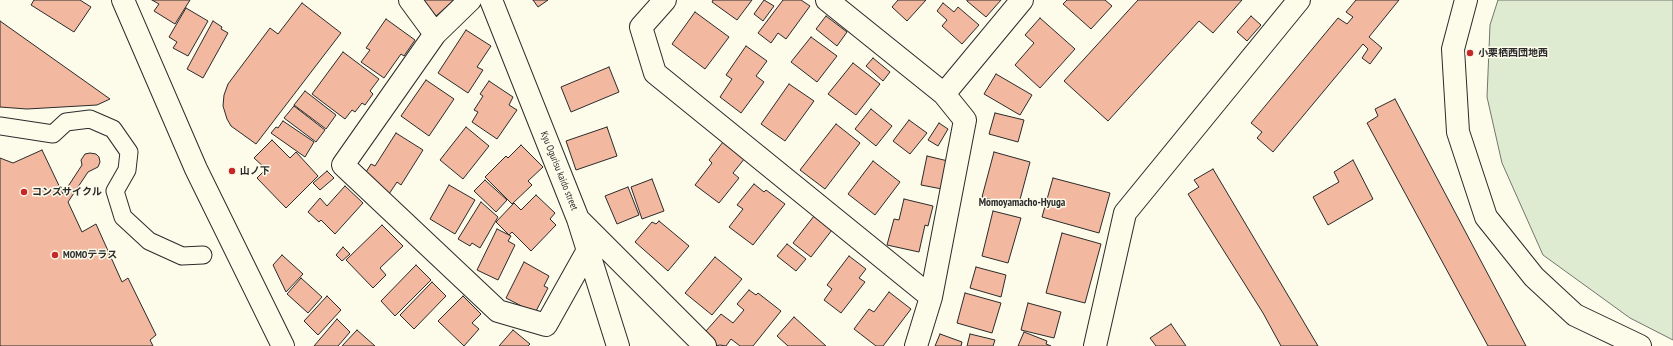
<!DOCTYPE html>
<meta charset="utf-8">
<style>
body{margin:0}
canvas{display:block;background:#fdfbea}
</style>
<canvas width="1673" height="346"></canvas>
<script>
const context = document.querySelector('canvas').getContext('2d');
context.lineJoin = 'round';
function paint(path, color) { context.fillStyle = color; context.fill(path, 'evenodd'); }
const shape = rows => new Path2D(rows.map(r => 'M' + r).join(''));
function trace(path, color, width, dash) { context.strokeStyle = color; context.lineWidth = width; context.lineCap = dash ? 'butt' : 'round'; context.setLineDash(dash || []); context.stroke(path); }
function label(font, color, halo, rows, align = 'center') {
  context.font = font + ' "PT Sans Narrow","Noto Sans JP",sans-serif'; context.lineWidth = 3; context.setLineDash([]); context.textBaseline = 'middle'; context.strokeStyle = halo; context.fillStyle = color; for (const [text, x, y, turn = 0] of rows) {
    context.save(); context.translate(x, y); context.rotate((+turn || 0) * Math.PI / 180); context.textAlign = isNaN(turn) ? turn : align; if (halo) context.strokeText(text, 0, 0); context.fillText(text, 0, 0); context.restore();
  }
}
const green = shape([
 [1498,0,1673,0,1673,340,1630,318,1543,255,1502,163,1487,97,1490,25,1498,0]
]);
paint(green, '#deebd1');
trace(green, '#74746e', 1);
const building = shape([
 [34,0,80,0,91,7,74,32,31,5,34,0],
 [152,0,190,0,175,24,154,11,159,4,152,0],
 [423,0,454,0,436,16,423,0],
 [533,0,548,0,538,7,533,0],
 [713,0,752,0,737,20,712,2,713,0],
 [764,0,774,6,763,21,754,14,764,0],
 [783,0,801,0,810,6,786,39,778,33,771,43,758,33,783,0],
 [898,0,926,0,907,21,892,7,898,0],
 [967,0,1001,0,986,17,967,1,967,0],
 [1067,0,1105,0,1112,6,1091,29,1063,4,1067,0],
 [1138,0,1242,0,1213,33,1199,21,1108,121,1064,81,1138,0],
 [1356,0,1399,0,1369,37,1382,48,1370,64,1362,58,1368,49,1363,44,1273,152,1257,138,1262,132,1251,123,1338,18,1347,24,1353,17,1346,12,1356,0],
 [302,3,341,33,256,144,231,126,227,119,223,106,224,95,228,84,270,28,278,34,302,3],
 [943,3,954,12,958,7,979,25,962,44,942,26,947,20,937,11,943,3],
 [186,8,208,21,188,56,173,48,177,42,169,37,186,8],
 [695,12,729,37,705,69,672,44,695,12],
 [826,16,847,32,837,46,816,29,826,16],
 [1251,16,1261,25,1247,41,1237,32,1251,16],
 [1040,18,1075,49,1040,88,1015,65,1034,43,1025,35,1040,18],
 [386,19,415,40,404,56,401,54,384,78,361,62,370,50,366,48,386,19],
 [0,21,110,99,97,105,27,109,0,107,0,21],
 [213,21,222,27,221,29,228,33,203,78,187,69,213,21],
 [466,30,491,46,477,67,483,70,468,93,438,73,466,30],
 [811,37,837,56,817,82,791,62,811,37],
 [746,46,767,61,756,76,764,82,741,113,720,97,732,79,726,75,746,46],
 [343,52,379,79,370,91,373,94,365,105,362,103,355,112,352,110,345,119,312,94,343,52],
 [873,58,890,72,883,81,866,66,873,58],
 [853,63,880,84,856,115,828,94,853,63],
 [609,67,619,92,571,112,561,87,609,67],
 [996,74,1032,95,1020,115,984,94,996,74],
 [426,80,454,99,429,136,401,116,426,80],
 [489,81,513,97,509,105,517,110,497,139,472,122,478,112,474,110,483,96,480,94,489,81],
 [789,84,814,101,785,141,761,124,789,84],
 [305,91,336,115,326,129,294,105,305,91],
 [1395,99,1526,346,1488,346,1367,123,1378,116,1375,109,1395,99],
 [294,106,325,130,316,142,284,118,294,106],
 [871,109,892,126,876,146,855,129,871,109],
 [995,113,1024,120,1018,142,989,134,995,113],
 [909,120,927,133,910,154,893,141,909,120],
 [283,121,314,142,305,157,271,133,276,127,278,128,283,121],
 [939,123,948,129,938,146,928,140,939,123],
 [836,124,860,143,825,189,800,170,836,124],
 [466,127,489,146,463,179,440,160,466,127],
 [607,127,617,156,576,170,566,141,607,127],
 [396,133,423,150,401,185,397,182,389,194,363,177,371,164,375,166,396,133],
 [272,140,290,158,296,152,318,176,286,208,257,178,266,169,254,158,272,140],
 [723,142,745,158,733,173,739,178,719,203,695,185,712,163,709,160,723,142],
 [521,145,543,167,528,181,532,185,512,204,485,177,506,156,508,158,521,145],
 [42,150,63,194,82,165,81,160,85,154,90,153,96,154,99,157,100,162,98,167,88,172,68,202,82,232,96,224,122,282,128,278,156,335,150,340,153,346,0,346,0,158,13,163,42,150],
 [994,152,1030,162,1018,207,982,197,994,152],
 [927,156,948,161,942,189,921,185,927,156],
 [1353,160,1373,199,1328,225,1313,197,1339,182,1334,172,1353,160],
 [873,161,900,182,875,215,848,194,873,161],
 [1213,169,1318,346,1281,346,1263,313,1188,194,1199,187,1194,180,1213,169],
 [327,171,334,178,320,190,313,183,327,171],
 [1053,178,1110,193,1099,233,1042,217,1053,178],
 [652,179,664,211,642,219,631,187,652,179],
 [485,180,507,200,496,212,474,191,485,180],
 [754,184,764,192,766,190,785,204,753,245,729,227,743,209,737,205,754,184],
 [449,185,475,200,455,234,430,219,449,185],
 [345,186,363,203,335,234,321,220,319,222,308,212,320,198,327,206,345,186],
 [628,187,639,215,617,224,605,196,628,187],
 [536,195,555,213,550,219,556,225,531,251,512,232,509,235,496,222,514,203,521,210,536,195],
 [904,199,933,206,928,226,925,225,919,252,887,245,894,219,899,220,904,199],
 [481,202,498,217,480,248,472,243,470,246,458,239,481,202],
 [993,211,1021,218,1008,263,982,256,993,211],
 [814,216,832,230,811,257,793,243,814,216],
 [659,221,689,246,668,271,635,242,652,222,656,224,659,221],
 [382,225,403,246,380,268,386,275,373,288,346,260,382,225],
 [497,229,511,236,508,241,515,245,498,280,477,270,497,229],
 [1062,233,1101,244,1085,303,1046,293,1062,233],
 [787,244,806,259,796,271,777,256,787,244],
 [343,247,350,254,342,261,336,255,343,247],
 [282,255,303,274,286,292,273,265,282,255],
 [849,256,866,269,859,278,865,282,841,313,824,300,832,289,827,285,849,256],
 [715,257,742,279,712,315,685,293,715,257],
 [524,262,549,276,544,286,548,288,535,313,506,298,524,262],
 [416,265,431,280,395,316,381,301,416,265],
 [976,267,1006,275,1001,297,970,288,976,267],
 [301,278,322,297,308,313,287,294,301,278],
 [432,282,446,296,414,329,400,315,432,282],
 [749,290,756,295,758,293,781,311,753,346,740,346,731,339,726,346,720,345,715,346,706,338,709,334,706,331,721,314,733,323,744,310,737,304,749,290],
 [889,292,911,309,883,346,876,346,854,329,869,309,874,312,889,292],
 [965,293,1001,303,992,333,957,323,965,293],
 [327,296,341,310,318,335,304,321,327,296],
 [463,296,481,314,472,323,479,329,464,346,438,321,463,296],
 [1028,303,1061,312,1054,338,1021,330,1028,303],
 [794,317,826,346,788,346,777,336,794,317],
 [337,319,350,332,338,346,314,346,337,319],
 [1171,324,1186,346,1156,346,1150,338,1171,324],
 [357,330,375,346,342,346,357,330],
 [513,330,530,344,528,346,499,346,513,330],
 [1024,332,1047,341,1046,344,1051,346,1018,346,1024,332],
 [940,334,962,342,961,346,935,346,940,334],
 [970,334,995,340,993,346,967,346,970,334]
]);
paint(building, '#f2b8a0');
trace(building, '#2b2b2b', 1);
const pedestrian = shape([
 [0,126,53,134,66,122,90,119,113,129,129,152,127,170,115,191,123,217,149,241,182,256,203,255]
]);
const minor = shape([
 [410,0,435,34],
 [470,0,435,34,343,165,498,311,546,325,588,250],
 [491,0,578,219,618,346],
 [665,0,641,27,655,73,931,297],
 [827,0,944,94,965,120,931,297,916,346],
 [1466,0,1453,49,1458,132,1486,217,1534,277,1575,315,1640,346],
 [944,94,1022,0],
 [580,221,705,346],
 [1095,346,1125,213,1299,0]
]);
const tertiary = shape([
 [123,0,196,169,283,346]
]);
trace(pedestrian, '#2b2b2b', 19);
trace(minor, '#2b2b2b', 24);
trace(tertiary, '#2b2b2b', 24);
trace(pedestrian, '#fdfbea', 17);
trace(minor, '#fdfbea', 22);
trace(tertiary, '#fdfbea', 22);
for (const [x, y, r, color] of [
 [1470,53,4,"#c62828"],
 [232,171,4,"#c62828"],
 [24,192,4,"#c62828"],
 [55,255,4,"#c62828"]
]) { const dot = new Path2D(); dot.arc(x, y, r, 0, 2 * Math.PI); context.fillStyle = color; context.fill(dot); trace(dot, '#fdfbea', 1.5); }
label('bold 10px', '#2b2b2b', '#fdfbea', [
 ["小栗栖西団地西",1478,53],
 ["山ノ下",240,171],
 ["コンズサイクル",32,192],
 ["MOMOテラス",63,255]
], 'left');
label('10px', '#2b2b2b', '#fdfbea', [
 ["Kyu Ogurisu kaido street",559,171,68]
]);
label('bold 11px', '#2b2b2b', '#fdfbea', [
 ["Momoyamacho-Hyuga",1022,203]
]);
</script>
